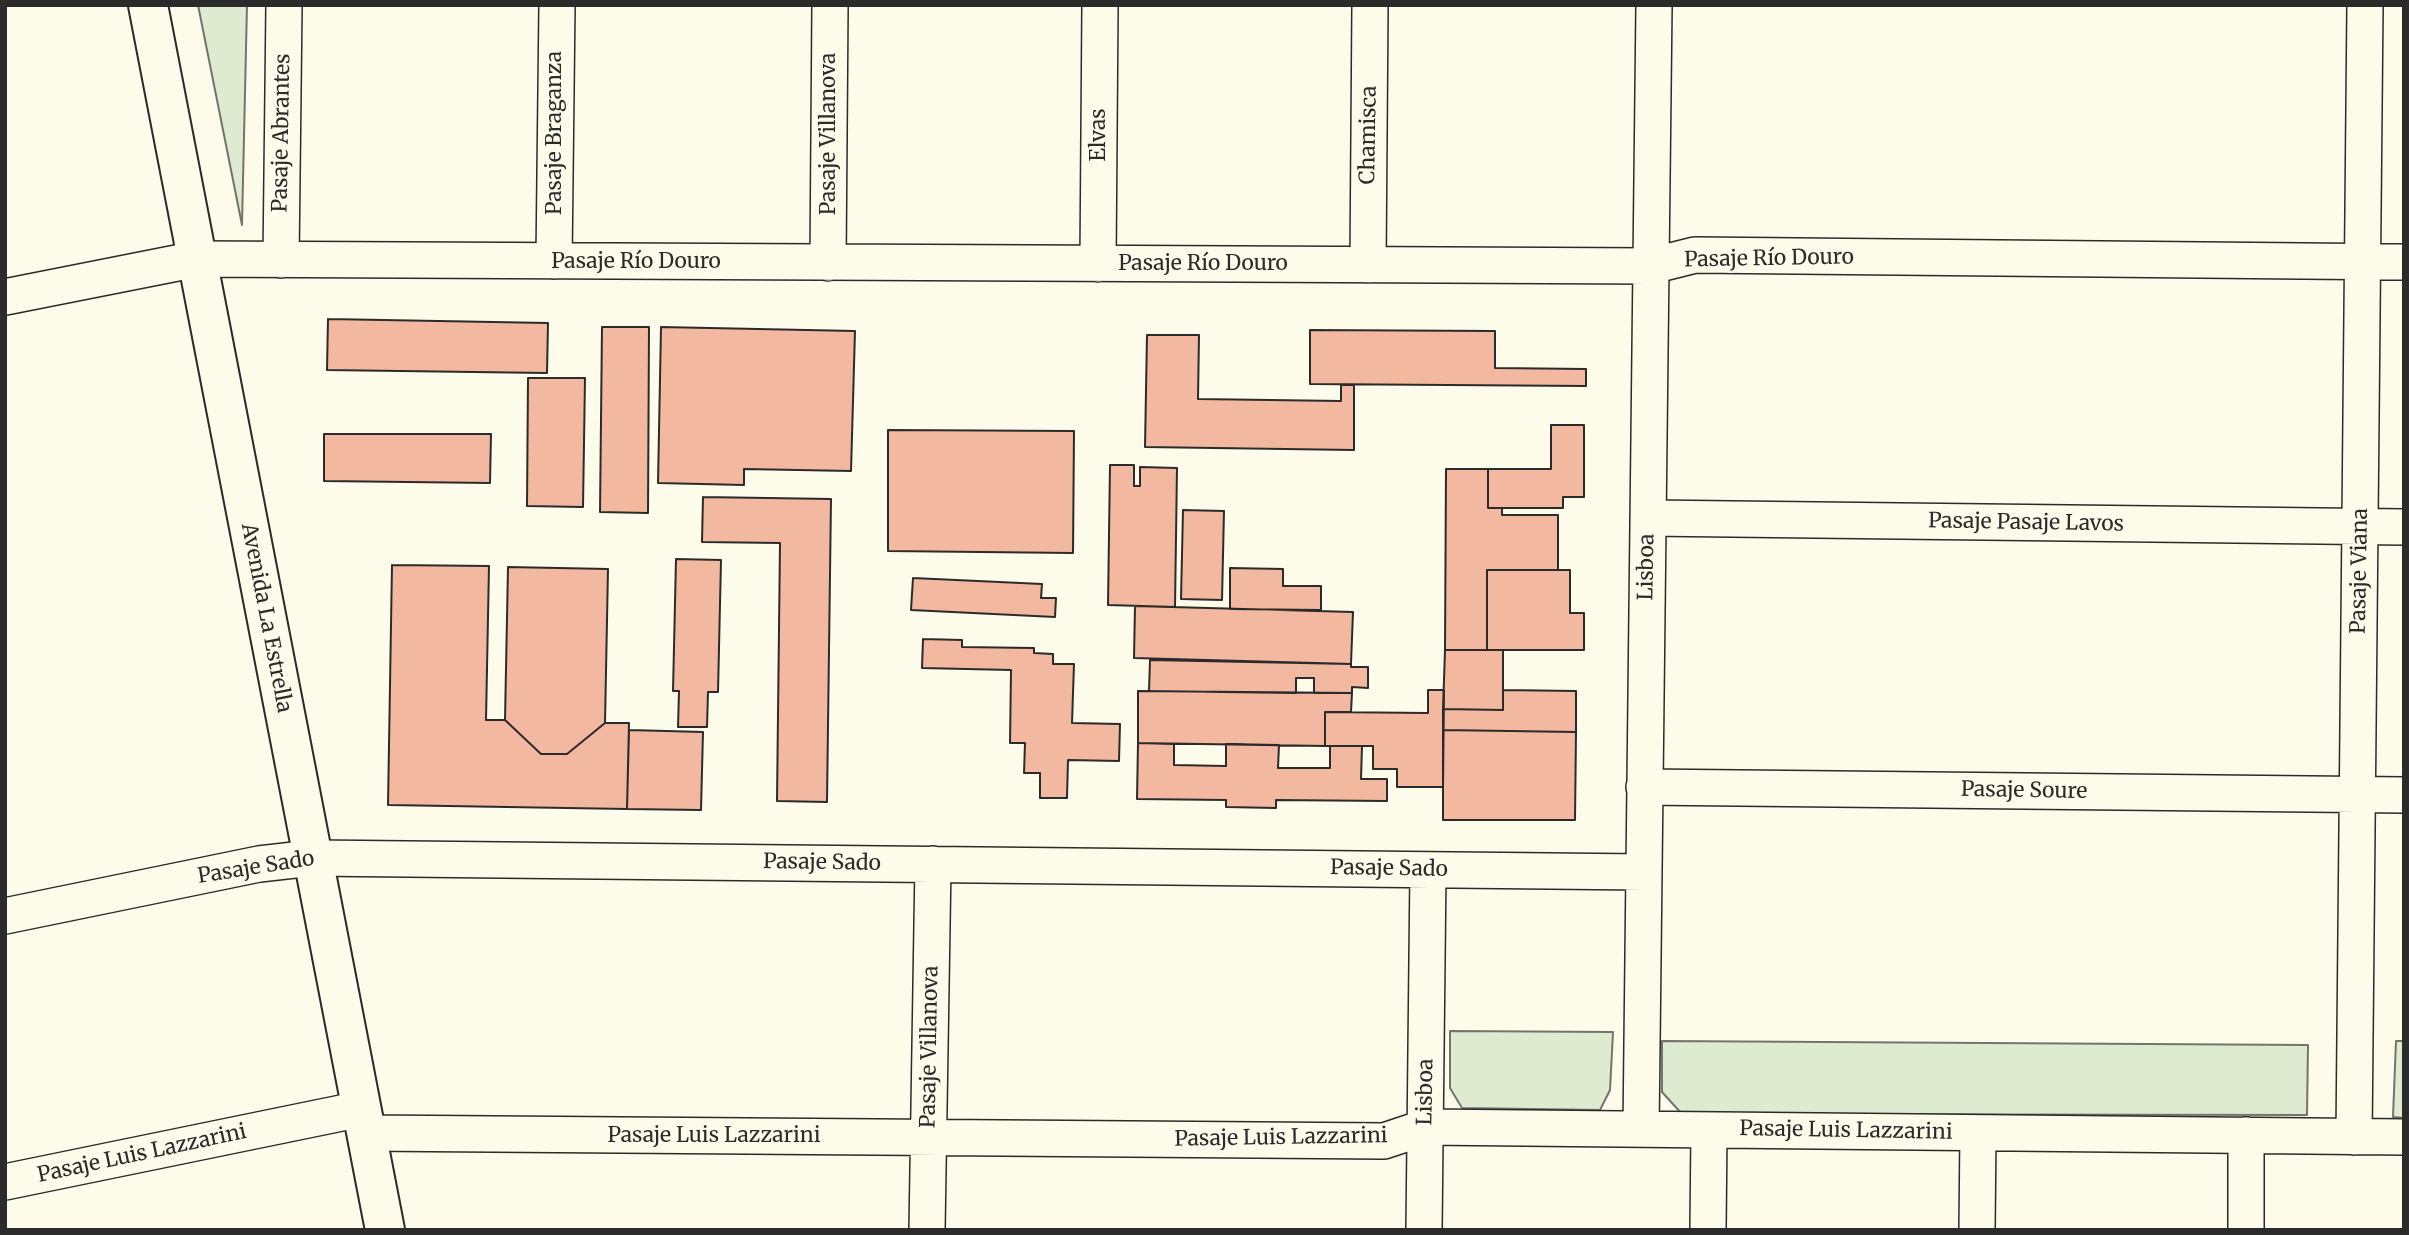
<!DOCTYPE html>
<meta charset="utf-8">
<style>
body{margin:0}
#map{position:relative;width:2409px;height:1235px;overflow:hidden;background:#fdfbea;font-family:Merriweather,serif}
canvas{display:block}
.frame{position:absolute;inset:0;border:7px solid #2b2b2b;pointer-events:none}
</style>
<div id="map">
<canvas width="2409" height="1235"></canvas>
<div class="frame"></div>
</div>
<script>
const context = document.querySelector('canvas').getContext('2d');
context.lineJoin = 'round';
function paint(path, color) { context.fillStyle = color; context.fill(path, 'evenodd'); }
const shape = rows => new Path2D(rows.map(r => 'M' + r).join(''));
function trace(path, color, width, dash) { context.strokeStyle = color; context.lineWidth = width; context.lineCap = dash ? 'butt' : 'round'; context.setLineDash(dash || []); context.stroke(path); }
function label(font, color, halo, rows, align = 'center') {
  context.font = font + ' Merriweather,serif'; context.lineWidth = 5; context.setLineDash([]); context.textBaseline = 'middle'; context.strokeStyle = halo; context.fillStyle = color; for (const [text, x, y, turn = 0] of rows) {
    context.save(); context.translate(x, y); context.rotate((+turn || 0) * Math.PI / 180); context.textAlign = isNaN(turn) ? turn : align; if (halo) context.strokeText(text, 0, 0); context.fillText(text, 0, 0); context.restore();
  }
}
const green = shape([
 [198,5,247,5,242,225,198,5],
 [1450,1031,1613,1032,1610,1090,1600,1110,1462,1108,1450,1088,1450,1031],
 [1662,1041,2308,1045,2307,1115,1682,1114,1662,1092,1662,1041],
 [2396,1041,2404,1041,2404,1118,2393,1117,2396,1041]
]);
paint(green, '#deebd1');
trace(green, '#74746e', 2);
const building = shape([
 [328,319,548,323,547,373,327,370,328,319],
 [602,327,649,327,648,513,600,512,602,327],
 [661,327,855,331,851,471,744,469,744,485,658,483,661,327],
 [1310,330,1495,331,1495,368,1586,369,1586,386,1310,384,1310,330],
 [1147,335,1199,335,1198,399,1341,401,1341,385,1354,385,1354,450,1145,447,1147,335],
 [528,378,585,378,583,507,527,506,528,378],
 [1551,425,1584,425,1584,497,1563,497,1563,508,1488,508,1488,469,1551,469,1551,425],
 [888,430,1074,431,1073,553,888,551,888,430],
 [324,434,491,434,490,483,324,481,324,434],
 [1110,465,1134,465,1134,486,1140,486,1140,467,1177,468,1175,607,1108,605,1110,465],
 [1446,469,1488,469,1488,508,1502,508,1502,515,1558,515,1558,570,1487,570,1487,650,1445,650,1446,469],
 [703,497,831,499,827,802,777,801,780,543,702,542,703,497],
 [1183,510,1224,511,1222,600,1181,599,1183,510],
 [676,559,721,560,718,692,708,692,707,727,678,727,679,691,673,691,676,559],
 [392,565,489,566,486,720,505,720,541,754,567,754,605,723,629,723,627,809,388,805,392,565],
 [508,567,608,569,605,723,567,754,541,754,505,720,508,567],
 [1230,568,1283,569,1283,586,1321,586,1321,610,1230,609,1230,568],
 [1487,570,1570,570,1570,613,1584,613,1584,650,1487,650,1487,570],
 [913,578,1042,584,1041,598,1056,598,1055,617,911,610,913,578],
 [1135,606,1353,612,1351,664,1134,658,1135,606],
 [923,639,962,640,962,647,1034,648,1034,653,1053,654,1053,664,1074,664,1072,723,1120,724,1119,761,1068,760,1067,798,1040,798,1040,773,1024,773,1025,743,1010,743,1011,670,922,668,923,639],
 [1445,650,1503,650,1503,710,1443,709,1445,650],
 [1150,660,1351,664,1351,667,1368,667,1368,688,1352,687,1352,693,1314,693,1314,678,1296,678,1296,693,1149,691,1150,660],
 [1428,690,1444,690,1443,787,1397,787,1397,769,1373,769,1373,746,1325,746,1325,712,1428,713,1428,690],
 [1503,690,1576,691,1576,732,1443,730,1443,709,1503,710,1503,690],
 [1138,691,1352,693,1351,712,1325,712,1325,746,1138,743,1138,691],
 [629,730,703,732,701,810,627,809,629,730],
 [1443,730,1576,732,1575,820,1443,820,1443,730],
 [1138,743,1174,744,1174,765,1226,766,1226,744,1279,745,1278,768,1330,768,1330,746,1362,746,1361,779,1387,779,1387,801,1276,800,1276,808,1226,807,1226,800,1137,799,1138,743]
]);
paint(building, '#f2b8a0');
trace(building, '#2b2b2b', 2);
const street = shape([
 [281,260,284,5],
 [554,261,557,5],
 [828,263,830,5],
 [1098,264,1100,5],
 [1368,265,1370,5],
 [5,297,197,259,1651,266,1695,255,2404,262],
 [1648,518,2404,527],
 [1644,787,2404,795],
 [5,916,259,864,312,858,1644,872],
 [1641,1129,1654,5],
 [366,1133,1384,1141,1426,1127,2404,1137],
 [2354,1137,2365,5],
 [5,1182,361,1109],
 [927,1230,933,864],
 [1424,1230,1428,870],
 [1708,1230,1709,1130],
 [1977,1230,1978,1133],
 [2246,1230,2246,1135]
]);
const secondary = shape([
 [148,5,385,1230]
]);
trace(street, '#2b2b2b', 38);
trace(secondary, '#2b2b2b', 42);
trace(street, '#fdfbea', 35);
trace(secondary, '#fdfbea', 38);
label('21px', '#2b2b2b', '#fdfbea', [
 ["Pasaje Abrantes",282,133,-89],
 ["Pasaje Braganza",555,133,-90],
 ["Pasaje Villanova",829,134,-90],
 ["Elvas",1099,135,-90],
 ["Chamisca",1369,135,-89],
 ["Pasaje Río Douro",1769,259,-1],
 ["Pasaje Río Douro",636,262],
 ["Pasaje Río Douro",1203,264],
 ["Pasaje Pasaje Lavos",2026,523,1],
 ["Lisboa",1647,567,-89],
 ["Pasaje Viana",2360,571,-89],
 ["Avenida La Estrella",266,618,79],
 ["Pasaje Soure",2024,791,1],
 ["Pasaje Sado",822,863,1],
 ["Pasaje Sado",256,868,-9],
 ["Pasaje Sado",1389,869,1],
 ["Pasaje Villanova",930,1047,-89],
 ["Lisboa",1426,1092,-89],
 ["Pasaje Luis Lazzarini",1846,1131,1],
 ["Pasaje Luis Lazzarini",714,1136],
 ["Pasaje Luis Lazzarini",1281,1138,-1],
 ["Pasaje Luis Lazzarini",142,1154,-12]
]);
</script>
